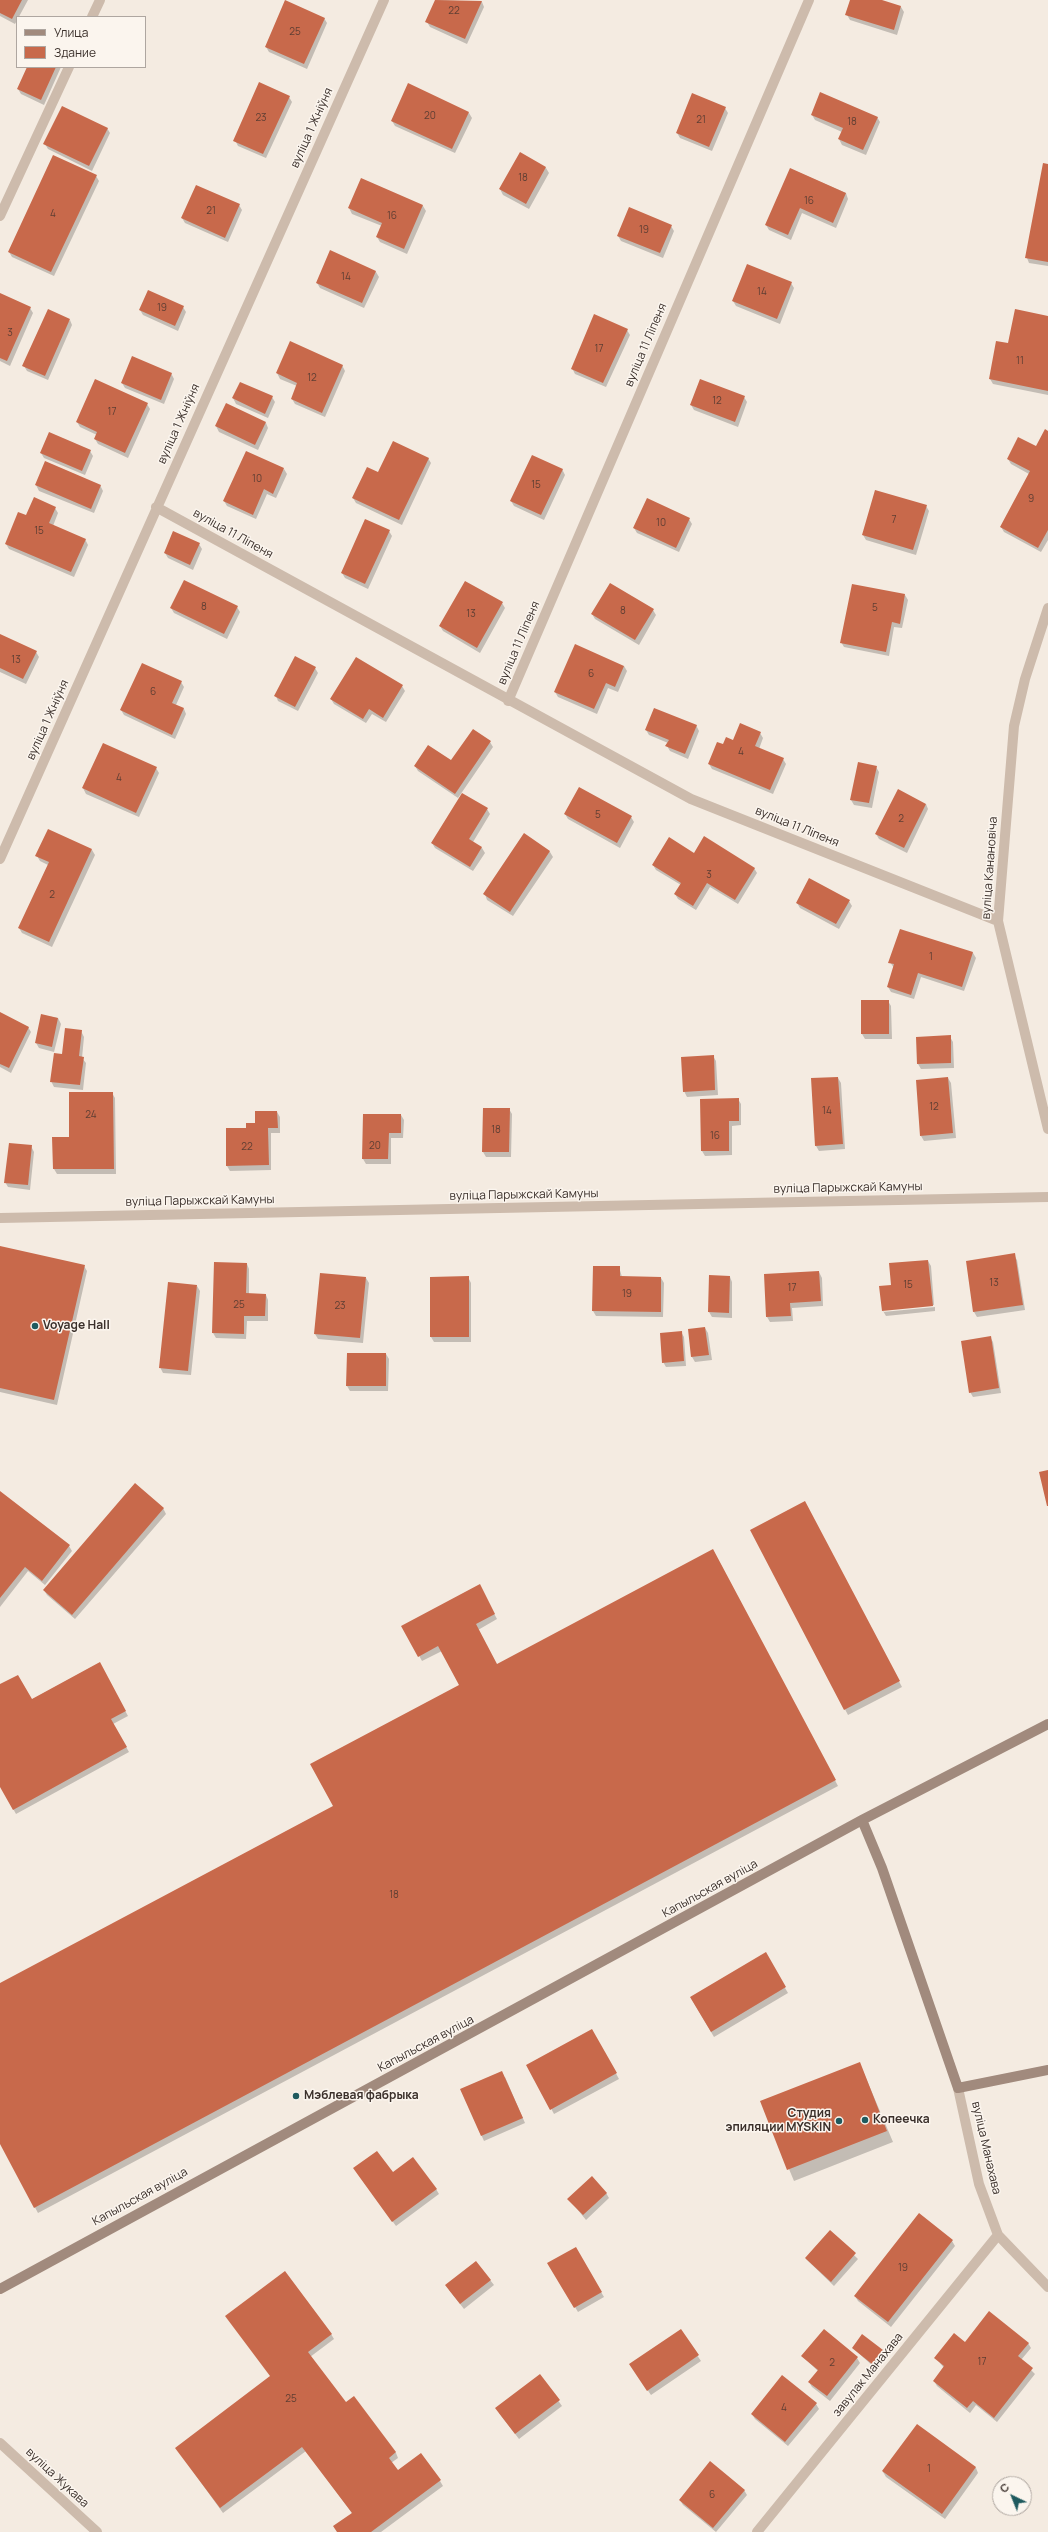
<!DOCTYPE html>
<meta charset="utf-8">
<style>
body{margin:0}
#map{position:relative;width:1048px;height:2532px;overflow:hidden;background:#f4ebe1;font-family:Manrope,sans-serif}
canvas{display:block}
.legend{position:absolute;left:16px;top:16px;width:130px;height:52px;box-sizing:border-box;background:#fbf5ee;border:1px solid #aea6a0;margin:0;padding:5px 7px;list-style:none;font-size:12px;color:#3b302b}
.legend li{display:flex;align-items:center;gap:8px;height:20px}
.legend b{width:20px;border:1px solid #aea6a0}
.north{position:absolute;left:992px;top:2476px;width:40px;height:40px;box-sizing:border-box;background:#fbf5ee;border:1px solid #aea6a0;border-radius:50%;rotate:317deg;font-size:11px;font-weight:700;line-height:16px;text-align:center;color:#3b302b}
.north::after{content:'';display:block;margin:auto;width:14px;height:18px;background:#1f5a5e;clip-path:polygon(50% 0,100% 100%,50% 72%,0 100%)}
</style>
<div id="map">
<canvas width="1048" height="2532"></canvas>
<ul class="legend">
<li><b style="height:5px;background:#a18a7d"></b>Улица</li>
<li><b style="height:11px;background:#c8694b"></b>Здание</li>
</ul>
<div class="north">С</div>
</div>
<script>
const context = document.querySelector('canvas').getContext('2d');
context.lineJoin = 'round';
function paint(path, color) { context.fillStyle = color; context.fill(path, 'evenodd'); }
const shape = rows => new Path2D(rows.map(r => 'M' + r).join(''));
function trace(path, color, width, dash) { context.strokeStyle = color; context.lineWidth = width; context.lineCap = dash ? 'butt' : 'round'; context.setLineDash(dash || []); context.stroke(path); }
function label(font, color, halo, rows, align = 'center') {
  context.font = font + ' Manrope,sans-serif'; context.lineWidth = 3; context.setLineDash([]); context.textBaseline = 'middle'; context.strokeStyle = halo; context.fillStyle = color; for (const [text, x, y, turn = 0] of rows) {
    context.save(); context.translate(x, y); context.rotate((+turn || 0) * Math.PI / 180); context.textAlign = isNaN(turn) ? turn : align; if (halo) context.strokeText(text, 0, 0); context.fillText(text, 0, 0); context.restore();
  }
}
paint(shape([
 [0,0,28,0,15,24,0,16],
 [437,0,482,2,484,7,467,44,430,27,427,22],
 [851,0,878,0,901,7,904,12,897,35,850,20,847,15],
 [324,18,327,23,307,69,269,52,266,47],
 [28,67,61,67,44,105,21,94,18,89],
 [289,97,292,102,266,158,238,146,235,140],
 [725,108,728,113,712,151,680,138,677,133],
 [469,113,472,118,455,153,395,126,392,121],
 [812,115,877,117,880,122,866,155,842,145,839,139,842,132,815,120],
 [107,128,110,133,92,171,48,149,45,144],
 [520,154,546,168,549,173,529,209,503,195,500,189],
 [1048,165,1048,266,1029,263,1027,258],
 [791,169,846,193,848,199,836,228,802,213,791,240,769,230,766,225],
 [96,176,99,181,54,276,12,257,9,252],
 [362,179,423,206,426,211,407,254,380,242,377,237,382,226,352,214,349,208],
 [239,205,242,210,228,242,185,223,182,218],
 [671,226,674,231,663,258,621,241,618,236],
 [331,252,376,272,379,277,364,308,320,288,317,283],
 [791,283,794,288,780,324,736,306,733,301],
 [0,294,30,308,33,313,10,366,0,361],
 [183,307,186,312,178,331,143,315,140,310],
 [1048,317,1048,395,993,384,990,379,1009,344],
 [70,320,72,325,48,380,27,371,24,366],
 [627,330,630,335,606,387,575,374,572,368],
 [342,365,345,371,325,417,295,404,292,399,297,386,280,379,277,373],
 [171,373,174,379,164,404,125,388,122,383],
 [272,397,275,402,268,418,236,404,233,398],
 [744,397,747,402,738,427,694,410,691,405],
 [147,404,150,409,128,458,98,444,95,439,97,435,80,427,77,422],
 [266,423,268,428,258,450,219,432,216,426],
 [1048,432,1048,540,1041,552,1004,532,1001,527,1029,474,1011,464,1008,459,1036,448],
 [90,451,93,456,85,475,44,458,41,453],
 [428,458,431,463,402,525,356,503,353,498,379,473],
 [284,469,287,474,276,498,267,494,256,519,227,506,224,501],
 [562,469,565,475,544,520,514,506,511,501],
 [36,485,100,485,103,491,94,513,39,491],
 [926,506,929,511,916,555,866,540,863,535],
 [55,508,58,513,53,526,85,539,88,545,74,577,9,549,6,544],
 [689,519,692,524,679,552,637,533,634,528],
 [389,531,392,536,368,589,345,578,342,573],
 [199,544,202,549,193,570,168,558,165,553],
 [610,584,653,610,656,615,639,645,595,619,592,614],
 [905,595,908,600,902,628,894,627,889,656,844,647,841,642],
 [502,603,505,608,480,653,443,631,440,626],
 [237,607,240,612,227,639,174,613,171,608],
 [0,635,36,652,39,657,26,684,0,672],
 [624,666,627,671,618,692,608,688,597,714,558,697,555,692],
 [315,668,318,673,298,711,278,701,276,696],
 [181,682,184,687,176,705,184,709,186,714,175,739,124,715,121,710],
 [402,686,405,691,386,722,372,714,366,723,334,704,331,699],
 [696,725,699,731,688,759,670,751,667,746,668,743,649,735,646,730],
 [760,733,763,738,759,749,783,759,786,764,773,794,712,769,709,764,723,746],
 [490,742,493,747,458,798,418,771,415,766,451,762],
 [876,767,879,772,872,808,854,805,851,800],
 [156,768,159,773,139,817,86,794,83,788],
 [926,804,928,809,907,853,879,839,876,834],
 [487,809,490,814,473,842,482,848,485,853,473,871,435,848,432,843],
 [565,814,631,817,634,822,620,848,568,819],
 [524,835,550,852,553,857,513,916,487,900,485,894],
 [92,850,95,855,52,947,22,933,19,928,48,865,40,861,37,856],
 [694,854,754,868,757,873,738,904,710,887,696,910,678,899,675,894,681,885,656,870,653,865],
 [849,901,852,906,839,929,800,908,797,903],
 [900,930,973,953,976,958,964,991,921,977,914,999,891,992,888,987,894,968,890,962],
 [888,1001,891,1006,892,1039,865,1039,862,1034],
 [0,1013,28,1027,31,1032,11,1073,0,1067],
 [42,1015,58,1018,61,1024,54,1052,39,1048,36,1043],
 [81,1031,84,1037,82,1058,86,1063,83,1090,54,1087,51,1081,63,1055],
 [950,1037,953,1042,954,1068,921,1069,918,1064],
 [713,1056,716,1061,718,1095,687,1097,684,1091],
 [838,1078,841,1083,845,1149,819,1151,816,1146],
 [948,1078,951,1083,956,1138,924,1141,921,1136],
 [112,1093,115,1098,116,1174,57,1174,54,1169,53,1138,70,1138],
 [738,1099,741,1104,741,1125,732,1126,732,1155,705,1156,702,1151,701,1100],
 [509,1109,512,1114,511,1157,486,1157,483,1152],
 [277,1112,280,1117,280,1133,271,1133,271,1170,230,1171,227,1166,247,1129],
 [401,1115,404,1120,403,1138,391,1138,391,1164,366,1164,363,1159],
 [31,1146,34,1152,30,1190,8,1187,5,1182],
 [0,1247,84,1266,87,1271,57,1405,0,1392],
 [1014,1255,1017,1260,1025,1310,977,1317,974,1312,967,1262],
 [928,1261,931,1266,934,1305,883,1310,883,1312,935,1307,935,1311,886,1316,883,1311,893,1286],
 [215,1263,247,1264,249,1269,249,1294,266,1295,268,1300,268,1321,247,1321,246,1339,216,1338,213,1333],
 [619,1267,622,1277,661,1278,664,1283,663,1317,596,1316,593,1311],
 [819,1272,822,1278,823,1306,792,1308,793,1321,770,1322,767,1317],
 [468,1277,471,1283,471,1342,434,1342,431,1337],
 [730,1277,732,1282,732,1318,712,1317,709,1312],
 [366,1278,369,1283,363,1343,318,1339,315,1334],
 [197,1286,200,1291,191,1375,163,1373,160,1367],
 [705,1328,708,1333,712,1360,695,1362,692,1357,689,1330],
 [681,1332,684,1337,686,1366,666,1367,663,1362],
 [990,1337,993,1342,1001,1393,973,1397,970,1392],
 [348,1354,386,1354,389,1359,388,1391,350,1391,347,1386],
 [0,1492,69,1546,72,1551,45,1585,28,1571,0,1607],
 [807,1507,902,1687,848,1715,751,1530],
 [163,1508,166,1514,75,1619,47,1595,44,1590],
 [713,1550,838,1786,38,2213,0,2142,0,1984,334,1806,460,1685,442,1651,422,1661,403,1626,479,1585,497,1619,478,1630,497,1666],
 [99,1663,128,1716,113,1724,129,1752,16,1814,0,1785,0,1686,31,1700],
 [765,1954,788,1993,714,2037,691,1998],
 [592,2030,619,2079,554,2114,528,2065],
 [860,2064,893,2142,794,2181,761,2102],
 [505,2077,525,2123,484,2141,461,2090],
 [357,2173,392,2174,436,2189,439,2194,396,2226],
 [606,2193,609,2198,586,2220,569,2199],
 [919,2215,952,2241,955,2246,891,2327,858,2301,855,2296],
 [830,2232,858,2259,834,2286,806,2259],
 [575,2248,604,2297,578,2312,549,2264],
 [476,2262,494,2285,464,2309,449,2290],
 [680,2330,701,2361,651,2395,633,2369],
 [824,2330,857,2358,860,2363,830,2401,812,2387,809,2382,818,2371,802,2356],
 [331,2334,334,2339,310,2357,346,2404,354,2397,396,2453,398,2458,391,2463,398,2472,440,2481,443,2486,381,2532,338,2532,352,2513,306,2451,223,2513,176,2448],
 [965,2343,1028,2343,1031,2348,1021,2360,1035,2374,997,2422,976,2405,970,2413,937,2386,934,2381,944,2368,936,2358],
 [853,2348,882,2350,885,2356,875,2368],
 [540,2375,562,2406,519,2439,499,2413],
 [816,2404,819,2409,788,2446,755,2419,752,2414],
 [917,2425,976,2468,978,2473,945,2519,886,2477,883,2472],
 [744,2490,747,2495,716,2532,683,2505,680,2500]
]), '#0003');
paint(shape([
 [0,0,22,0,12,19,0,13],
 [285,0,325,18,304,64,265,47],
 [435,0,482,1,465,39,425,22],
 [850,0,882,0,901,6,894,30,845,15],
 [27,67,56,67,41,100,17,89],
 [259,82,290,96,263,154,233,141],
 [408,83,469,112,452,149,391,121],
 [820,92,878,117,863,150,838,139,843,128,811,115],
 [692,93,726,107,709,147,676,133],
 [62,106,108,128,89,166,43,144],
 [520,152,546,167,526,204,499,189],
 [53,155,97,175,51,272,8,252],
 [1043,163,1048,164,1048,262,1025,258],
 [790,168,846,193,833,223,800,208,788,235,765,225],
 [361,178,423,205,404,249,376,237,382,223,348,208],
 [196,185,240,204,225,238,181,218],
 [629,207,672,225,660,253,617,236],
 [330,250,376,271,362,303,316,283],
 [747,264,792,282,777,319,732,301],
 [148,290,184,306,175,326,139,310],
 [0,293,31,307,7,361,0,358],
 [48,309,70,319,45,376,22,366],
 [1015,309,1048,316,1048,391,989,379,996,341,1008,343],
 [594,314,628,329,603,383,571,369],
 [290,341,343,365,322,413,291,399,297,383,276,373],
 [132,356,172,373,161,400,121,383],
 [95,379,148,403,125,453,94,439,97,432,76,422],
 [700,379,745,396,735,422,690,405],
 [240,382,273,396,265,414,232,398],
 [226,403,266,422,255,445,215,426],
 [1045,429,1048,431,1048,530,1038,548,1000,527,1030,471,1007,459,1018,437,1036,446],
 [49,432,91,450,82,471,40,453],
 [393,441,429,458,399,520,352,498,367,467,378,472],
 [246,451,284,468,273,494,264,489,253,515,223,501],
 [532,455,563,469,541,515,510,501],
 [45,461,101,485,91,509,35,485],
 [875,490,927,505,913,550,862,535],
 [34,497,56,507,49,523,86,539,71,572,5,544,18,512,26,515],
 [647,498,690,518,676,548,633,528],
 [365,519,390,530,365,584,341,573],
 [173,531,200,543,190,565,164,553],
 [184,580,238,606,224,634,170,608],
 [465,581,503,602,477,648,439,626],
 [610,583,654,609,635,640,591,614],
 [852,584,905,594,900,624,892,622,886,652,840,643],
 [0,634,37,651,23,679,0,668],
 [575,644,624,666,615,687,606,683,594,709,554,692],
 [295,656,316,667,295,707,274,696],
 [356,657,403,685,383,718,369,709,363,719,330,699],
 [142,663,182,681,172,703,184,708,172,735,120,710],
 [654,708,697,725,685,754,665,746,669,740,645,730],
 [740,723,761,732,755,746,784,758,770,790,708,764,717,742,723,744,726,737,733,740],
 [473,729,491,741,455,794,414,766,428,745,451,760],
 [103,743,157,767,136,813,82,788],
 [858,762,877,766,869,803,850,800],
 [579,787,632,816,617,843,564,814],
 [898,789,926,804,904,848,875,834],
 [462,793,488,808,469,839,482,847,470,867,431,843],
 [48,829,92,849,49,942,18,928,49,862,35,856],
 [524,833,550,851,510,912,483,894],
 [704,836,755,868,735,900,707,883,693,906,674,894,681,883,652,865,669,837,694,853],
 [809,878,850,900,836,924,796,903],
 [900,929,973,952,962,987,918,973,911,995,887,987,894,964,888,963],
 [861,1000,889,1000,889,1034,861,1034],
 [0,1012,29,1027,9,1068,0,1064],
 [41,1014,58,1018,52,1047,35,1043],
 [65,1028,82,1030,79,1056,84,1057,80,1085,50,1082,54,1053,62,1054],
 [951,1035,951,1063,917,1064,916,1037],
 [714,1055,715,1090,683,1092,681,1057],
 [838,1077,843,1144,815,1146,811,1078],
 [948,1077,953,1133,920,1136,916,1080],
 [69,1092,113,1092,114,1169,53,1169,52,1137,69,1137],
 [739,1098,739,1121,729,1121,729,1151,701,1151,700,1099],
 [483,1108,510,1108,509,1152,482,1152],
 [255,1111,277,1111,278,1128,268,1128,269,1165,226,1166,226,1128,246,1128,246,1123,255,1123],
 [363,1114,401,1114,401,1133,389,1133,388,1159,362,1159],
 [9,1143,32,1145,28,1185,4,1183],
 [0,1246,85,1265,54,1400,0,1388],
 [1015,1253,1023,1305,973,1312,966,1261],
 [928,1260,933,1306,882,1311,879,1286,891,1285,889,1263],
 [214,1262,247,1263,246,1293,266,1294,265,1316,244,1316,244,1334,212,1333],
 [593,1266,620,1266,620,1276,661,1277,661,1312,592,1311],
 [819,1271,821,1301,790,1303,791,1316,766,1317,764,1274],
 [320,1273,366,1277,360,1338,314,1334],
 [709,1275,730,1276,729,1313,708,1312],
 [469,1276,469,1337,430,1337,430,1277],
 [168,1282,197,1285,188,1371,159,1368],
 [705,1327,709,1355,691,1357,688,1329],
 [682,1331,684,1361,662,1363,660,1333],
 [991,1336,999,1388,969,1393,961,1341],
 [347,1353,386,1353,386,1386,346,1386],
 [1048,1470,1048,1506,1047,1506,1039,1472],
 [135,1483,164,1508,72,1615,43,1590],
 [0,1491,70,1545,42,1581,25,1567,0,1598],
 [805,1501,900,1681,844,1710,750,1530],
 [713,1549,836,1780,34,2208,0,2144,0,1983,333,1806,310,1764,459,1685,438,1646,418,1657,401,1626,480,1584,495,1614,476,1624,497,1664],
 [100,1662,126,1711,111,1719,127,1747,13,1810,0,1787,0,1684,18,1675,32,1699],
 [766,1952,786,1987,711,2032,690,1997],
 [592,2029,617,2073,550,2110,526,2065],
 [860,2062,887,2131,787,2170,760,2101],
 [502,2071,523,2118,481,2136,460,2089],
 [377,2151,393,2172,413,2157,437,2189,392,2222,353,2168],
 [592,2176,607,2193,583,2215,567,2199],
 [919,2213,953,2240,888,2322,854,2296],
 [830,2230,856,2253,831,2282,805,2258],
 [576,2247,602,2292,574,2308,547,2263],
 [476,2261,491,2280,460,2304,445,2285],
 [285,2271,332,2334,308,2352,346,2402,354,2396,396,2452,389,2458,398,2470,421,2453,441,2480,371,2532,337,2532,333,2526,352,2513,302,2447,220,2508,175,2448,270,2376,225,2316],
 [989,2311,1029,2343,1018,2356,1033,2368,994,2418,973,2401,967,2408,933,2381,944,2366,934,2358,954,2333,965,2342],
 [681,2329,699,2355,647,2391,629,2364],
 [824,2329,858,2357,827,2396,808,2382,818,2370,801,2356],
 [862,2334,883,2350,872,2364,852,2348],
 [540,2374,560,2400,515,2434,495,2408],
 [782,2375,817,2403,785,2442,751,2414],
 [917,2424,976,2467,942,2514,882,2471],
 [710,2461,745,2490,713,2528,679,2500]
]), '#c8694b');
trace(shape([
 [92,17,100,0],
 [0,216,69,67],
 [156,507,691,799,998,921],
 [1048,608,1025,679,1014,726,998,921,1048,1129],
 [508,701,809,0],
 [0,859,384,0],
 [0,1218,1048,1197],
 [958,2088,979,2184,998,2235,1048,2287],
 [0,2443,97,2532],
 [757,2532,998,2235]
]), '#cdbbac', 10);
trace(shape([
 [862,1820,882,1868,958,2088,1048,2070],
 [0,2289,862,1820,1048,1724]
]), '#a18a7d', 10);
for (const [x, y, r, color] of [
 [35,1326,4,"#1f5a5e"],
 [296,2096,4,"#1f5a5e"],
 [865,2120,4,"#1f5a5e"],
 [839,2121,4,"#1f5a5e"]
]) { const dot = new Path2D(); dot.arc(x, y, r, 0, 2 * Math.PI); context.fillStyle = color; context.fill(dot); trace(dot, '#fbf5ee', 1.5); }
label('10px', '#5e3e33', null, [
 ["22",454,11],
 ["25",295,32],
 ["20",430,116],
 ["23",261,118],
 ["21",701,120],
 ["18",852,122],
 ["18",523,178],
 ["16",809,201],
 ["21",211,211],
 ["4",53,214],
 ["16",392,216],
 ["19",644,230],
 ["14",346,277],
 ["14",762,292],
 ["19",162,308],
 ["3",10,333],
 ["17",599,349],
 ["11",1020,361],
 ["12",312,378],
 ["12",717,401],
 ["17",112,412],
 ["10",257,479],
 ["15",536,485],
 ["9",1031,499],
 ["7",894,520],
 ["10",661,523],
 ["15",39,531],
 ["8",204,607],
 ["5",875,608],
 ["8",623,611],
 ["13",471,614],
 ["13",16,660],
 ["6",591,674],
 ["6",153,692],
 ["4",741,752],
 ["4",119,778],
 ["5",598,815],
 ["2",901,819],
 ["3",709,875],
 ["2",52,895],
 ["1",931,957],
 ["12",934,1107],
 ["14",827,1111],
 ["24",91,1115],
 ["18",496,1130],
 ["16",715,1136],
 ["20",375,1146],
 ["22",247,1147],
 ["13",994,1283],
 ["15",908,1285],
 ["17",792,1288],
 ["19",627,1294],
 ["25",239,1305],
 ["23",340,1306],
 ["18",394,1895],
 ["19",903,2268],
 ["17",982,2362],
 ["2",832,2363],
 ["25",291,2399],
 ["4",784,2408],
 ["1",929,2469],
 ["6",712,2495]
]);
label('12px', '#3b302b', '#fbf5ee', [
 ["вуліца 1 Жніўня",312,128,-66],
 ["вуліца 11 Ліпеня",646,345,-67],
 ["вуліца 1 Жніўня",179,424,-66],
 ["вуліца 11 Ліпеня",233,534,29],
 ["вуліца 11 Ліпеня",519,643,-67],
 ["вуліца 1 Жніўня",48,720,-66],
 ["вуліца 11 Ліпеня",797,827,22],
 ["вуліца Канановіча",990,868,-86],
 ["вуліца Парыжскай Камуны",848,1188,-1],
 ["вуліца Парыжскай Камуны",524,1195,-1],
 ["вуліца Парыжскай Камуны",200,1201,-1],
 ["Капыльская вуліца",710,1889,-29],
 ["Капыльская вуліца",426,2044,-28],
 ["вуліца Манахава",986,2148,77],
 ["Капыльская вуліца",140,2197,-29],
 ["завулак Манахава",868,2375,-51],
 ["вуліца Жукава",57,2478,43]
]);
label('bold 12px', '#3b302b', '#fbf5ee', [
 ["Voyage Hall",43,1326],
 ["Мэблевая фабрыка",304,2096],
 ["Студия",831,2114,"right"],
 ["эпиляции MYSKIN",831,2128,"right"],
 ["Копеечка",873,2120]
], 'left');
</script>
